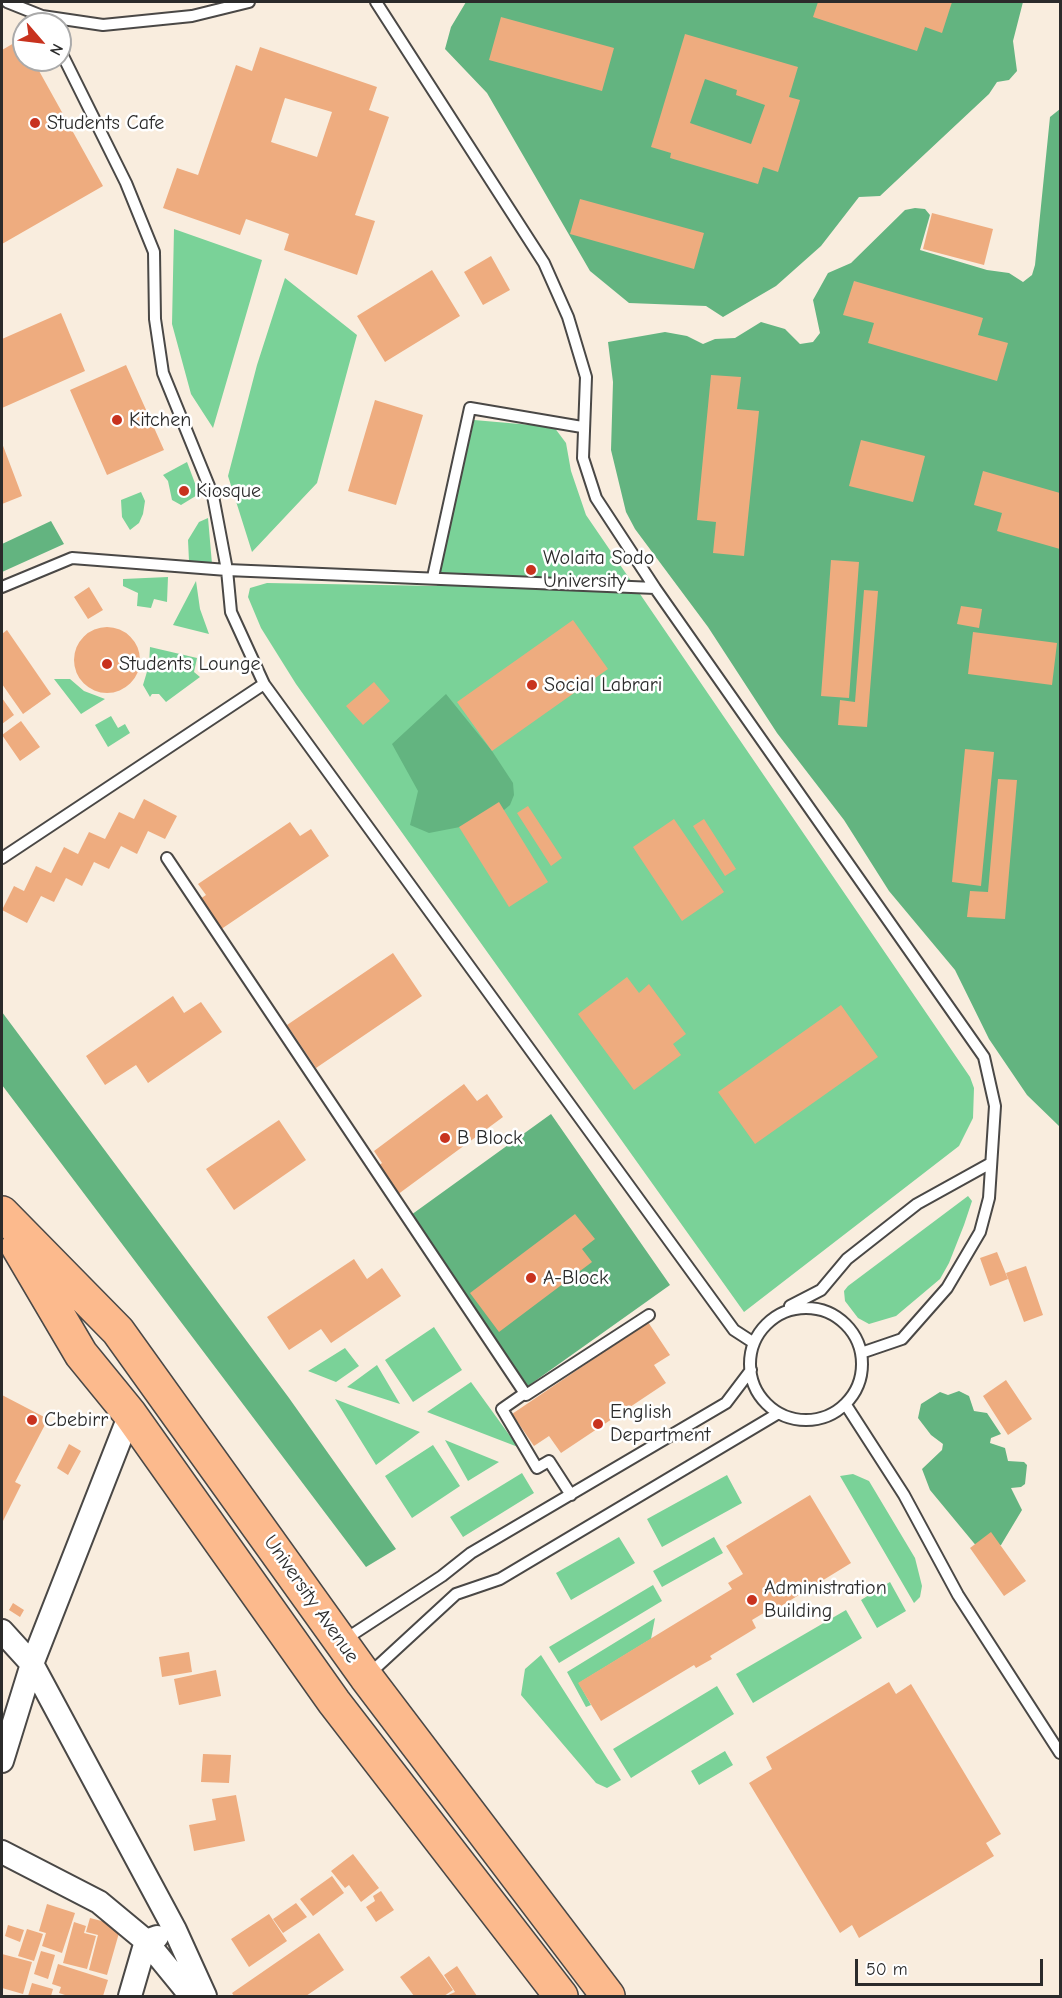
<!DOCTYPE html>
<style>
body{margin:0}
#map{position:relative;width:1062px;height:1998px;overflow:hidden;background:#f9edde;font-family:"Comic Neue",sans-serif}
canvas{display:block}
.frame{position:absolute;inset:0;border:3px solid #2b2b2b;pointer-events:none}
.north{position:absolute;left:12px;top:12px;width:60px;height:60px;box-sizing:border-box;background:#fff;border:2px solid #aaa;border-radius:50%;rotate:118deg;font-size:16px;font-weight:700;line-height:24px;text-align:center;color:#2b2b2b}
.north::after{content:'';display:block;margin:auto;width:21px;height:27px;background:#c8321e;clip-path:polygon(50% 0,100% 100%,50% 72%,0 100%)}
.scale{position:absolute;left:855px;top:1959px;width:188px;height:27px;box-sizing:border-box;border:3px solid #2b2b2b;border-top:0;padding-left:8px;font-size:18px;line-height:21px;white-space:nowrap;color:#2b2b2b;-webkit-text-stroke:4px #fff;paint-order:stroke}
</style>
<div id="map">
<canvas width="1062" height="1998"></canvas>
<div class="frame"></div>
<div class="north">N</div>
<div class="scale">50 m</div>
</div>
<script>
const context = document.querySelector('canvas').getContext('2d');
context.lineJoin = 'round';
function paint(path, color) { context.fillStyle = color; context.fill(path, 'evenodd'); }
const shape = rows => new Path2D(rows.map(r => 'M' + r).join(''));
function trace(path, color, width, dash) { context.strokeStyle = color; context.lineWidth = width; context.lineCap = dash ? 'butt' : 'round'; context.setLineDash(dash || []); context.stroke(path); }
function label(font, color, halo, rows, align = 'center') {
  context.font = font + ' "Comic Neue",sans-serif'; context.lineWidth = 5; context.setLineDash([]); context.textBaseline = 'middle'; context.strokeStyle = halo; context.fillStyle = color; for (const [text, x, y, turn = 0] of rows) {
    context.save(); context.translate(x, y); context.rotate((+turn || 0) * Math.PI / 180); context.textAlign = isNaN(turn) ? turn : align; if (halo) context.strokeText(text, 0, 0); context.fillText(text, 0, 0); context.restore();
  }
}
paint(shape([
 [174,229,262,260,213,428,191,394,172,324],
 [285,278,357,335,317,483,252,552,228,476,257,365],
 [474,420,554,427,566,443,571,471,586,515,970,1077,974,1088,973,1118,959,1146,744,1312,296,684,261,628,248,597,250,588,267,583,437,586],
 [187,462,199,494,181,505,172,500,168,481,163,475],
 [141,492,145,501,143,514,139,523,130,530,122,517,121,500],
 [208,518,212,564,189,561,188,540,199,522],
 [168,577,167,602,154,599,151,608,137,606,138,593,123,586,123,579],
 [196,581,200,609,209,634,173,625],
 [150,647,197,658,194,672,200,677,166,702,159,694,152,694,150,697,143,685,149,665],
 [54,679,70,679,84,691,105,699,81,714],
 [111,716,118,728,125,724,130,733,108,747,95,725],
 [968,1196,972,1201,964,1225,949,1263,940,1279,896,1316,869,1324,858,1318,845,1301,844,1291,848,1286],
 [434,1327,462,1370,413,1402,385,1360],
 [345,1348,359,1366,336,1382,308,1371],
 [377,1365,400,1404,347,1387],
 [471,1382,518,1447,427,1412],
 [335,1399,420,1432,376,1465],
 [445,1440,499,1462,468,1481],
 [433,1445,460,1486,412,1518,385,1476],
 [522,1473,534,1493,463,1537,450,1517],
 [853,1474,869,1481,915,1558,922,1586,920,1597,914,1603,840,1476],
 [727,1475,742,1503,662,1547,647,1519],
 [619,1537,635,1563,571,1600,556,1573],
 [714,1537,723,1553,662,1587,653,1571],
 [890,1582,906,1611,877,1628,861,1600],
 [653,1585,662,1601,559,1663,549,1647],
 [846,1610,862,1638,753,1703,736,1674],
 [655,1618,651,1639,579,1683,591,1705,586,1707,567,1672],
 [541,1655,621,1780,607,1788,596,1783,521,1695,525,1669],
 [717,1686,734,1714,631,1778,613,1749],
 [725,1751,733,1765,699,1785,691,1771]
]), '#7ad298');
paint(shape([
 [466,2,1023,2,1013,41,1017,71,1009,80,997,82,989,94,880,196,859,197,821,246,776,286,723,317,706,306,629,303,590,271,487,93,445,49,451,27],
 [1060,109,1060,1127,1027,1095,989,1039,955,970,889,891,844,820,777,733,708,627,635,529,626,512,611,450,613,382,608,342,665,332,687,336,703,344,715,339,735,338,761,322,785,329,800,344,813,342,820,333,813,300,828,273,851,263,905,210,915,208,925,209,930,215,920,250,987,270,1009,273,1023,282,1032,275,1035,265,1050,117],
 [51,521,64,544,2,572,2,544],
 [446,694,492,751,513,783,514,795,510,805,491,821,429,833,410,825,418,791,392,744],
 [2,1012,289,1398,396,1549,366,1567,2,1085],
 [551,1114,670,1285,528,1386,411,1215],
 [959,1391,969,1396,974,1411,987,1413,1001,1434,991,1438,990,1443,1005,1448,1008,1461,1024,1462,1027,1465,1025,1484,1021,1487,1011,1488,1022,1510,1001,1545,978,1548,930,1490,922,1469,942,1450,943,1444,931,1435,918,1418,921,1404,940,1392,948,1395]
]), '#63b480');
paint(shape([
 [818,2,952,2,942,33,925,27,917,51,813,17],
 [501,17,614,48,602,91,489,60],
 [685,34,798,67,789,97,800,100,778,172,763,167,758,184,670,158,671,153,651,147],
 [705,79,737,90,736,95,765,105,751,144,690,123],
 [21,39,24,44,24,60,33,60,103,186,2,244,2,50],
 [260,47,377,87,369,110,389,117,355,215,375,221,357,275,284,250,289,234,246,219,240,235,163,208,177,168,198,175,236,65,252,71],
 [285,98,332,112,317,157,271,142],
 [580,199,704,233,694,269,570,234],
 [932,213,993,229,984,265,923,249],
 [491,256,510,290,483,305,464,272],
 [432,270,460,316,385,362,357,316],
 [854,281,983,318,978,335,1008,343,997,381,868,343,874,323,843,315],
 [61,313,85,371,2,408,2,339],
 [126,365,164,450,107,475,70,390],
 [711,375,741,377,737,409,759,411,744,556,713,553,716,522,697,520],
 [375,400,423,415,396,505,348,491],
 [861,440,925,456,913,502,849,486],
 [2,443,22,496,2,504],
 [983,471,1060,493,1060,549,997,531,1002,513,974,505],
 [831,560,859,562,849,698,821,696],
 [89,587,103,610,88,619,74,597],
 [864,590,878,591,867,727,838,725,840,700,855,702],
 [961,606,982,609,979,628,957,624],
 [573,620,608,669,492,751,457,702],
 '74 660a33 33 0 1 1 66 0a33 33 0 1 1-66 0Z',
 [7,630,51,694,23,714,2,684,2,634],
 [973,632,1057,643,1052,685,968,674],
 [374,682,390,701,363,725,346,706],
 [2,698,14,715,2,724],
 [21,721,40,747,20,761,2,735],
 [965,749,994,752,981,886,952,882],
 [998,779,1017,780,1005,919,967,917,970,891,988,892],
 [144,799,177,816,165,839,148,831,137,854,121,846,109,869,94,862,82,886,66,878,54,902,41,896,27,923,2,910,14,886,24,891,36,866,51,873,64,847,78,854,89,832,105,839,119,812,134,819],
 [499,802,548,882,509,907,459,827],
 [528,806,562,858,551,866,517,813],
 [674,819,724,892,682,921,633,847],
 [704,819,736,869,725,876,693,826],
 [290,822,300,836,311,829,329,856,217,932,197,901,206,895,198,884],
 [393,953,422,996,316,1068,287,1025],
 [627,977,639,993,649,984,686,1034,673,1044,681,1055,634,1090,578,1014],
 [173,996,184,1013,201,1002,222,1032,148,1083,136,1065,105,1085,86,1056],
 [841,1005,878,1057,755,1144,718,1092],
 [464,1084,477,1101,487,1094,503,1117,397,1195,377,1167,382,1163,374,1151],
 [279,1120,306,1160,234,1210,206,1169],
 [575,1214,595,1239,582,1249,592,1262,499,1332,470,1293],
 [997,1252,1008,1279,990,1286,980,1258],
 [354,1259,367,1279,382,1268,401,1296,331,1343,321,1329,289,1350,267,1317],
 [1026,1266,1043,1315,1024,1322,1006,1273],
 [648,1322,670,1355,654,1365,666,1383,561,1453,549,1436,534,1446,512,1414],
 [1006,1380,1032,1419,1008,1435,983,1396],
 [2,1395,48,1419,15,1482,21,1485,2,1523],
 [69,1444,81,1451,68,1475,57,1468],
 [810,1495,851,1563,768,1614,767,1611,752,1620,756,1628,710,1656,712,1659,696,1668,694,1665,601,1721,578,1683,732,1589,728,1583,743,1574,726,1546],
 [991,1532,1026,1581,1004,1596,970,1548],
 [13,1603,24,1610,20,1617,9,1610],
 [189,1652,192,1672,162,1677,159,1657],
 [216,1670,221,1696,179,1705,174,1679],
 [889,1682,896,1694,911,1684,1001,1834,986,1843,994,1856,859,1938,852,1925,840,1933,749,1783,772,1769,766,1757],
 [203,1754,231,1755,229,1783,201,1782],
 [236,1795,245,1841,194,1851,189,1825,216,1820,212,1799],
 [353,1854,379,1888,361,1902,349,1885,345,1888,331,1871],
 [332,1876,344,1893,313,1916,300,1899],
 [381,1891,394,1910,376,1922,366,1907,375,1901,373,1896],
 [296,1903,307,1917,283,1933,273,1919],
 [47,1904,75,1913,62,1953,42,1946,46,1933,39,1931],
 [269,1914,287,1941,249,1967,231,1939],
 [90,1918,121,1926,107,1975,89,1970,98,1935,86,1932],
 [74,1922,86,1926,84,1933,96,1936,87,1969,63,1963],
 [8,1925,24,1930,20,1942,5,1936],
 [27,1929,43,1934,34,1961,18,1956],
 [319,1933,344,1970,306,1996,234,1996,232,1993],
 [41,1951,55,1955,48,1979,34,1974],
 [2,1954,32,1962,23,1994,2,1988],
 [429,1956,453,1990,444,1996,414,1996,400,1977],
 [58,1964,108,1980,103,1996,68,1996,59,1993,61,1987,52,1984],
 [457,1966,477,1996,446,1996,455,1992,444,1975],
 [32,1983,53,1989,51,1996,28,1996]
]), '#eeac7f');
const service = shape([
 [7,2,42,16,103,25,192,16,249,2],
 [376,2,544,263,568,317,586,377,583,458,596,498,655,588,984,1057,995,1106,989,1198,980,1232,947,1288,902,1339,861,1353],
 [60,50,126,183,154,252,155,319,163,373,213,496,227,570,231,612,264,684,734,1330,754,1343],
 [433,577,470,408,582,427],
 [2,587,72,558,227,570,655,588],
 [2,858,264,684],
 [167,858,526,1395,649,1315],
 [790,1306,821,1290,847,1259,917,1204,991,1163],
 '750 1364a56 56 0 1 1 112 0a56 56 0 1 1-112 0Z',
 [525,1393,502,1409,537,1468,549,1461,571,1495],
 [846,1405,904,1495,958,1595,1060,1753],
 [344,1640,442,1576,471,1553,726,1403,751,1370],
 [368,1675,456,1594,500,1579,777,1414]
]);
const minor = shape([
 [2,1631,32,1664,175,1930,205,1996],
 [2,1761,32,1664,130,1414],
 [2,1852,99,1902,146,1941,191,1996],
 [130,1996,146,1941,157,1937]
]);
const trunk = shape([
 [2,1213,118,1331,366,1677,608,1996],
 [18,1247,81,1354,130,1414,334,1702,561,1996]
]);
trace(service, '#4a4846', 14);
trace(minor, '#4a4846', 26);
trace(trunk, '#4a4846', 36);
trace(service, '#fff', 10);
trace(minor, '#fff', 22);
trace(trunk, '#fcba8d', 33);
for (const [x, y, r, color] of [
 [35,123,6,"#c8321e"],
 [117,420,6,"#c8321e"],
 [184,491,6,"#c8321e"],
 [531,570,6,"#c8321e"],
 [107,664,6,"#c8321e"],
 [532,685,6,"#c8321e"],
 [445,1138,6,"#c8321e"],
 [531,1278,6,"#c8321e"],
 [32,1420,6,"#c8321e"],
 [598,1424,6,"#c8321e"],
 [752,1600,6,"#c8321e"]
]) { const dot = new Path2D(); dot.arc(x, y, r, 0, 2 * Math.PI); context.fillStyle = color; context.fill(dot); trace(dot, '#fff', 2); }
label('20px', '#2b2b2b', '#fff', [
 ["Students Cafe",47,123],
 ["Kitchen",129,420],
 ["Kiosque",196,491],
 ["Wolaita Sodo",543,558],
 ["University",543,581],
 ["Students Lounge",119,664],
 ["Social Labrari",544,685],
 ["B Block",457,1138],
 ["A-Block",543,1278],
 ["English",610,1412],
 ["Department",610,1435],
 ["Cbebirr",44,1420],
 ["Administration",764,1588],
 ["Building",764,1611]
], 'left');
label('20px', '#2b2b2b', '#fff', [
 ["University Avenue",311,1599,55]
]);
</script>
